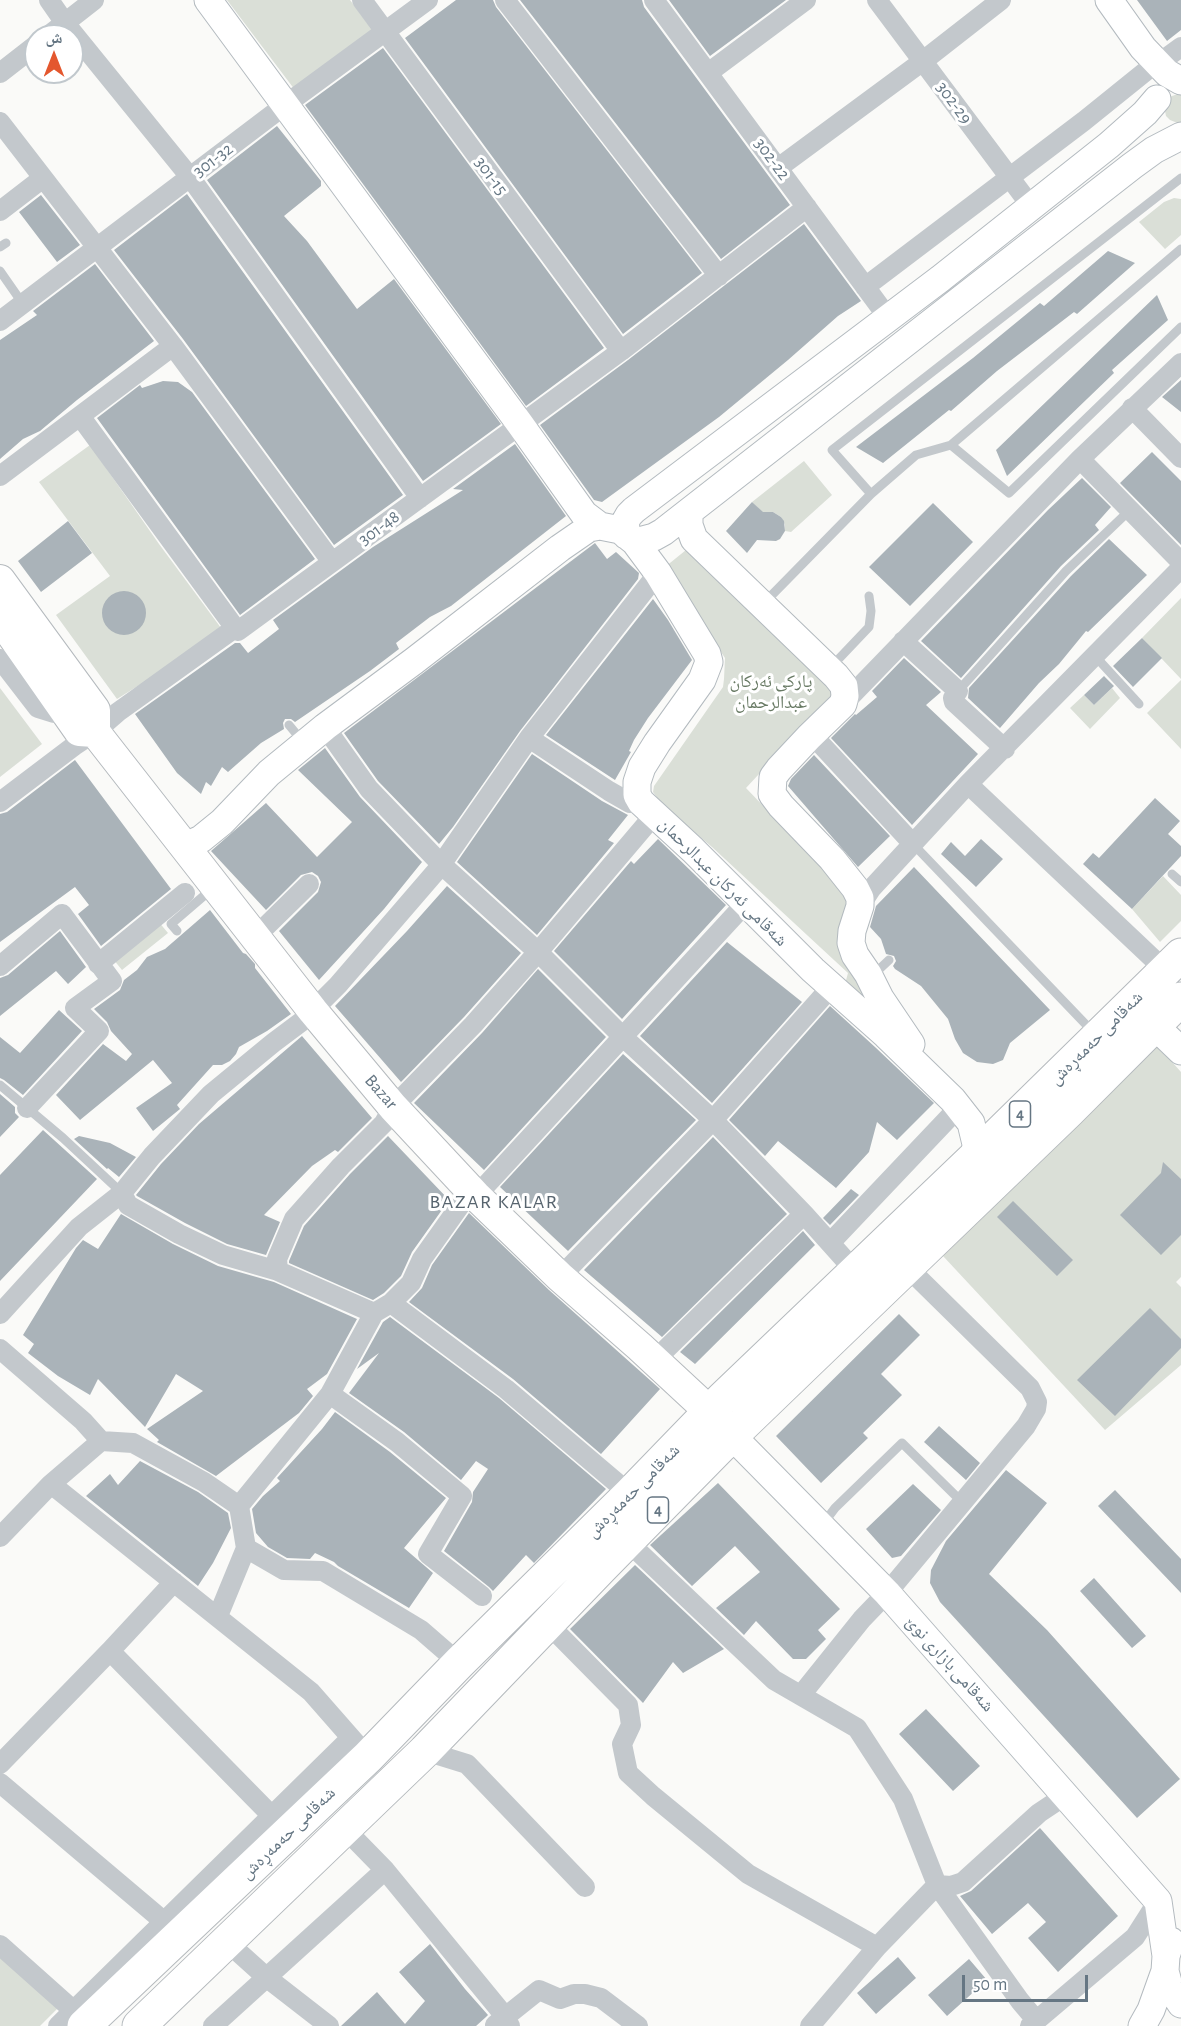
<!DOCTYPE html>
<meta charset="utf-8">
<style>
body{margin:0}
#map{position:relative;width:1181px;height:2026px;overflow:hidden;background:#fafaf8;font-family:"Alegreya Sans","Noto Naskh Arabic",sans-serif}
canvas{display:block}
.north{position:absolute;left:24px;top:24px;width:60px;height:60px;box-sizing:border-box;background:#fff;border:2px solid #c1c8cd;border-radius:50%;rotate:0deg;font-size:16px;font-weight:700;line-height:24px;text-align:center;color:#657683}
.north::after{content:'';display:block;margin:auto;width:21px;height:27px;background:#e4572e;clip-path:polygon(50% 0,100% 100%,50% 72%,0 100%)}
.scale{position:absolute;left:962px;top:1975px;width:126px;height:27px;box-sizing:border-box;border:3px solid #657683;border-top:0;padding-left:8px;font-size:18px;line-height:21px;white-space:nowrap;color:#657683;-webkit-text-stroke:4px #fff;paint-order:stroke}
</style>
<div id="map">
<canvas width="1181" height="2026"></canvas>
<div class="north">ش</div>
<div class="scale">50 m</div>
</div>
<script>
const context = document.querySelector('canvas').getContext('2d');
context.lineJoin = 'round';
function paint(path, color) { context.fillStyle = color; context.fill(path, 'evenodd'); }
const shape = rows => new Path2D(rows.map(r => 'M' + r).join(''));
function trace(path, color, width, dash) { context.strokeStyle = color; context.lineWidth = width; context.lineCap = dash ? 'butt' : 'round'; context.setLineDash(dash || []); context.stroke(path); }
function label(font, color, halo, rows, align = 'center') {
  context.font = font + ' "Alegreya Sans","Noto Naskh Arabic",sans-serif'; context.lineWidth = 6; context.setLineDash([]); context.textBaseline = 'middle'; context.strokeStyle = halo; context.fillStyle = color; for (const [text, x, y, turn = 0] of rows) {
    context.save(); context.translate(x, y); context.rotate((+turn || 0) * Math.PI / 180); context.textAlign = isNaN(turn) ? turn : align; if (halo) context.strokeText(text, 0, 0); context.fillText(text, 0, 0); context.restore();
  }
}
paint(shape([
 [227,0,350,0,380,40,301,98],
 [1181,93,1181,123,1180,124,1170,120,1166,116,1164,106,1169,97],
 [1174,198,1181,199,1181,235,1165,249,1139,222,1164,202],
 [90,445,159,544,224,632,117,699,56,615,110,576,39,482],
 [804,461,832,495,791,532,785,531,785,525,781,517,773,512,764,514,752,502],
 [686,550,837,690,746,788,848,894,885,1018,845,984,848,973,712,847,663,806,653,792,654,786,723,687,724,679,725,658,665,567],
 [1181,598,1181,679,1142,638],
 [1181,680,1181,749,1147,713],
 [0,688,42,744,0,777],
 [1112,688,1120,698,1090,729,1070,708,1084,695,1094,705],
 [1163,876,1181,895,1181,921,1160,942,1132,909],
 [158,921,168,933,122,970,113,959],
 [1157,1045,1181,1072,1181,1277,1176,1282,1181,1287,1181,1365,1105,1430,943,1256],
 [0,1956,59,2007,40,2026,0,2026]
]), '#dadfd7');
paint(shape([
 [456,0,493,0,496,7,702,273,623,334,405,38],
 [520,0,642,0,644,7,790,205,721,259],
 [669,0,786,0,710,56],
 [1137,0,1181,0,1181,30,1167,41],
 [383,48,604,348,526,406,305,105],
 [277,126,321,181,321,186,284,216,307,241,357,309,394,279,501,424,423,481,207,180],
 [187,194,403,495,334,545,183,339,114,250],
 [41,195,80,245,57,262,19,212],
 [804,224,861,301,838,316,788,360,719,417,602,502,594,500,540,425,628,360],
 [1108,251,1135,263,1077,314,1074,312,997,371,951,411,949,410,883,463,856,447,973,358,1040,303,1044,306],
 [95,264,154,341,77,400,40,431,23,439,0,459,0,340,37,315,33,311],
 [1157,295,1168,320,1112,370,1114,373,1007,476,996,450],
 [1181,380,1181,412,1162,397],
 [163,381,178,382,192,392,315,559,240,615,97,418,140,385,142,388],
 [515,444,566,516,451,606,430,617,396,643,399,649,370,671,295,722,291,719,285,719,283,723,284,729,261,743,228,772,222,767,211,786,206,782,201,794,177,773,135,714,235,643,240,643,248,653,279,629,273,620,373,547,463,490,453,489],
 [1152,452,1181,481,1181,545,1120,483],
 [1082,478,1111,507,1095,525,1099,530,1061,566,961,678,921,641,1048,510],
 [752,502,763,512,773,512,781,517,784,521,785,531,780,539,776,541,757,540,747,553,726,531],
 [933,503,973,542,910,606,869,567],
 [68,521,92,553,41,592,18,561],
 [1109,539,1147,575,1088,632,1086,631,1059,664,1039,683,1000,728,968,698,969,688,1071,576],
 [595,543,607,559,616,552,639,573,638,579,520,731,453,827,439,844,378,781,344,733],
 '102 613a22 22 0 1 1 44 0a22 22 0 1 1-44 0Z',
 [653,599,668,620,692,660,648,718,634,740,629,751,631,752,615,780,546,735],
 [1142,638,1162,658,1133,687,1113,666],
 [904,658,941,692,926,705,978,754,912,825,831,738,855,714,856,715,877,697,872,691],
 [1104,676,1114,686,1094,705,1084,695],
 [325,748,360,797,422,862,384,909,319,980,279,931,318,892,321,882,318,876,312,872,301,875,266,910,211,851,266,803,317,857,352,822,298,770],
 [532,754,602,801,628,815,608,840,614,843,537,935,457,862],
 [814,755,890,836,858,867,788,786,791,779],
 [75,760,171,889,101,946,78,914,89,905,75,887,0,942,0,814,7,812],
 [1155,798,1180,821,1168,834,1181,846,1181,856,1132,909,1083,864,1093,853,1099,858],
 [658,839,726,905,622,1019,554,951,631,861,634,864],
 [981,839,1003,859,976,887,941,854,951,842,965,856],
 [914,867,1050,1010,1010,1043,1003,1060,993,1064,977,1062,963,1053,955,1039,948,1019,921,986,895,969,893,966,896,961,894,956,886,954,881,939,870,927,876,906],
 [447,886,521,953,464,1017,401,1082,335,1006,407,931],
 [210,910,243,953,246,954,255,964,255,968,291,1014,267,1031,239,1047,236,1054,230,1061,222,1065,213,1065,177,1105,180,1109,153,1131,136,1108,172,1083,153,1060,80,1120,56,1095,103,1044,126,1061,132,1054,111,1031,107,1022,94,1009,120,990,124,980,137,970,147,957,165,949],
 [60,931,86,967,68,984,56,971,0,1016,0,978,8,975],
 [727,942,802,1002,712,1103,640,1036],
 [538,969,606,1037,484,1170,414,1103,482,1033],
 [830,1006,875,1047,934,1103,897,1140,877,1122,869,1152,836,1188,778,1141,765,1156,729,1120],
 [59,1010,82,1031,23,1095,4,1080,0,1078,0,1037,20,1053],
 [302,1036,372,1118,338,1152,335,1150,312,1166,264,1215,280,1222,266,1255,227,1244,185,1223,137,1196,136,1195,161,1164,199,1124],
 [623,1054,696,1120,568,1251,500,1187],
 [0,1094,15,1107,15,1113,19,1117,0,1137],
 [43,1130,97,1179,0,1281,0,1175],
 [79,1136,110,1143,136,1157,119,1177,108,1168,107,1169,74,1139],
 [388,1136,449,1200,412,1252,401,1276,384,1293,373,1300,289,1263,289,1261,304,1226,350,1174],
 [713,1137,787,1214,662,1337,584,1270],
 [1163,1162,1181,1179,1181,1235,1161,1255,1120,1215,1161,1173],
 [851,1189,859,1195,830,1225,823,1218],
 [1013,1201,1073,1260,1057,1276,997,1217],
 [469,1213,549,1290,660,1389,601,1454,513,1379,409,1302,422,1288,432,1265],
 [121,1214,173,1244,218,1266,274,1282,357,1319,327,1374,307,1389,313,1396,299,1413,216,1476,157,1442,159,1440,147,1429,203,1391,176,1374,145,1427,98,1379,90,1395,58,1376,28,1353,34,1344,23,1335,76,1248,83,1240,98,1249],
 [803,1231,815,1245,695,1364,680,1352],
 [1150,1308,1181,1339,1181,1348,1115,1416,1077,1380],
 [899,1314,920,1335,881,1374,902,1395,863,1433,868,1438,821,1483,776,1436],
 [390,1317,499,1398,606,1489,534,1563,526,1555,493,1591,489,1587,444,1551,472,1502,473,1492,488,1469,476,1461,461,1480,404,1432,349,1393,379,1353,357,1369,383,1322],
 [335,1412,390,1452,446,1498,404,1548,433,1573,409,1608,338,1566,334,1562,315,1553,310,1559,287,1558,268,1547,256,1533,252,1509,263,1496,280,1481,277,1478,322,1429],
 [939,1426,980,1463,966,1480,924,1442],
 [140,1461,198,1492,228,1513,231,1528,213,1563,198,1586,86,1496,110,1474,118,1485],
 [1006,1470,1047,1503,989,1574,1047,1630,1180,1779,1137,1818,940,1602,930,1583,931,1570,946,1541],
 [718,1483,840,1609,818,1630,826,1639,806,1659,793,1659,756,1621,744,1635,716,1608,760,1572,735,1546,692,1586,650,1545],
 [913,1484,941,1510,901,1556,892,1558,866,1529],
 [1115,1490,1181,1559,1181,1593,1098,1506],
 [635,1565,724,1649,683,1673,673,1662,643,1703,570,1629],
 [1094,1578,1146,1636,1132,1648,1080,1591],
 [926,1709,980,1766,953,1791,899,1734],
 [1040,1828,1118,1916,1058,1972,1028,1938,1046,1922,1028,1903,992,1934,960,1896,971,1891],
 [430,1944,465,1989,488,2015,486,2017,476,2026,341,2026,377,1992,405,2024,425,2001,399,1972],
 [898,1957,916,1978,876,2014,857,1993],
 [969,1959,987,1980,947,2016,928,1995]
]), '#aab3b9');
const secondary = shape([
 [208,0,520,424,584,514,600,526],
 [1109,0,1143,48,1167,73,1181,81],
 [689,512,689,525,694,539,836,676,844,686,845,696,843,704,809,737,779,769,773,777,772,794,781,806,832,859,855,888,860,898,860,906,852,931,851,943,855,955,868,974,880,998,911,1044],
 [627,536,625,522,629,515,634,510,940,279,1109,145,1145,113,1157,99],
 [635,542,654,537,663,532,1132,166,1154,150,1181,136],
 [185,846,201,839,222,822,269,773,325,727,414,661,560,548,589,528,600,526,620,530,635,542,658,573,707,654,709,662,702,680,657,743,642,767,637,782,637,795,641,802,693,850,813,970,886,1035,953,1100,971,1123,976,1144,975,1157],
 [1154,1025,1181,1051],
 [732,1436,887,1593,1158,1901,1166,1956],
 [1171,1941,1166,1956,1165,1971,1169,1986,1181,2004],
 [1142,2026,1151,2010,1165,1971]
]);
const primary = shape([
 [0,580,95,710,95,732],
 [0,618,79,731,95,732],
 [95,732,313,1011,393,1107,476,1196,560,1277,640,1347,710,1412]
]);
const highway = shape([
 [84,2026,368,1757,459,1663,630,1494,722,1399,975,1157,1181,955],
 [139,2026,425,1751,601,1568,721,1446,1069,1111,1181,999]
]);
trace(secondary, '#b3babf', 29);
trace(primary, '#b5babe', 32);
trace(highway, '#b4b9bd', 35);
trace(shape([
 [0,247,6,243],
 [0,271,23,304],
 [951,445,1009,493,1181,327],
 [871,494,832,450,1181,178],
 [764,603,871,494,916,455,951,445,1181,249],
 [1095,656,1139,704],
 [831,667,869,627,871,611,869,596],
 [958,691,1066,571,1130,510],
 [289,725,303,742],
 [913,844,1094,1033],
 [1172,874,1181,882],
 [177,931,171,924,213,888],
 [872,976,889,960],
 [0,1085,63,1138,122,1193],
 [823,1524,835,1508,902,1443,962,1502]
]), '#c3c8cc', 9);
trace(shape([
 [49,0,65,23,190,177,420,498],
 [362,0,621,351],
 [505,0,719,276],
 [654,0,889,319],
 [877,0,1031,206],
 [48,36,94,0],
 [1159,63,1181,47],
 [0,73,36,45],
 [708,73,806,0],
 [0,122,173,346,332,562],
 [778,168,923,61,1001,0],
 [0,211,43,178],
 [865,287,1084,121,1146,71],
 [0,321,285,105,428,0],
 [1132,408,1181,458],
 [80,416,235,628],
 [1080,459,1181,562],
 [0,476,173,346],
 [903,641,958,691,953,698,954,702,1005,749],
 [0,659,38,708,54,713,65,709],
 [843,704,1080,459,1181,363],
 [325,727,369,789,441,864,538,952,622,1036,713,1120,804,1214,855,1271],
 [809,737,817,740,913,844],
 [529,738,609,791,630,803,641,802],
 [968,784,1165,970],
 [0,802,74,746,95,732,118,712,235,628,238,631,621,351,807,207],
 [860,906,871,889,968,784,1181,568],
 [255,937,309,884],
 [98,964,185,893],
 [0,966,62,914,112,981,75,1008,99,1031,27,1108],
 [122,1193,128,1205,179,1234,223,1255,278,1271,277,1259,294,1219,341,1166,384,1123,393,1107,473,1025,538,952,655,814],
 [476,1196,745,904],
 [830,1243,959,1107],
 [278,1271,374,1313],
 [560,1277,713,1120,832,986],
 [391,1303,506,1389,630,1494],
 [0,1314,79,1227,122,1193,152,1156,211,1094,273,1043,301,1022,338,985,438,869,529,738,658,573],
 [0,1349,83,1421,101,1441],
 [664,1351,804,1214],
 [330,1394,397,1442,462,1496,428,1554,482,1596],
 [51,1484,311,1692,368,1757],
 [239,1506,330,1394,374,1313,391,1303,411,1283,422,1259,471,1190],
 [0,1537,51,1484,101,1441,133,1443,204,1482,239,1506,246,1548,284,1570,323,1571,421,1630,459,1663],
 [627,1541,774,1680,857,1728,903,1799,937,1885,877,1947,810,2026],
 [218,1616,246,1548],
 [547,1623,628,1705,631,1725,622,1744,628,1773,653,1796,748,1874,877,1947],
 [110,1651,272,1816],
 [801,1695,862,1619,887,1593,1026,1426,1036,1409,1037,1402,1030,1388,907,1267],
 [425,1751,467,1764,585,1887],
 [0,1764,110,1651,174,1582],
 [0,1783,174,1930],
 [344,1828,385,1870,499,2009,510,2026],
 [937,1885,1020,2001,1036,2020],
 [937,1885,951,1886,963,1882,1039,1813,1066,1795],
 [226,1941,266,1977,329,2026],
 [0,1945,83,2019],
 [495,2025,539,1990,560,1999,574,1994,585,1994,601,1998,638,2026],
 [58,2026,351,1738],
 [213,2026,385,1870],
 [1030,2026,1135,1937,1158,1901]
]), '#c3c8cc', 20);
trace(secondary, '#fff', 27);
trace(primary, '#fff', 30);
trace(highway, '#fff', 33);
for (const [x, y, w] of [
 [1020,1114,21],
 [658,1510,21]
]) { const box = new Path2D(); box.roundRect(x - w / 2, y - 13, w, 26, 4.5); context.fillStyle = '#fff'; context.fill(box); trace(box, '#657683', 1.5); }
label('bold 16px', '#657683', null, [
 ["4",1020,1114],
 ["4",658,1510]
]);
label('18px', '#657683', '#fff', [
 ["302-29",954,103,54],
 ["302-22",772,159,54],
 ["301-32",213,160,-37],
 ["301-15",491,176,54],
 ["301-48",379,528,-36],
 ["شەقامی ئەرکان عبدالرحمان",723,882,45],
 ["شەقامی حەمەڕەش",1096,1038,-45],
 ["Bazar",381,1092,49],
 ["شەقامی حەمەڕەش",633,1491,-45],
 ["شەقامی بازاری نوێ",950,1664,48],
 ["شەقامی حەمەڕەش",288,1833,-44]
]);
label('18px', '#687a64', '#fff', [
 ["پارکی ئەرکان",771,682],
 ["عبدالرحمان",771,703]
]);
context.letterSpacing = '1.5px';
label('20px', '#57646e', '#fff', [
 ["BAZAR KALAR",494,1202]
]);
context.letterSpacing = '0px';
</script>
